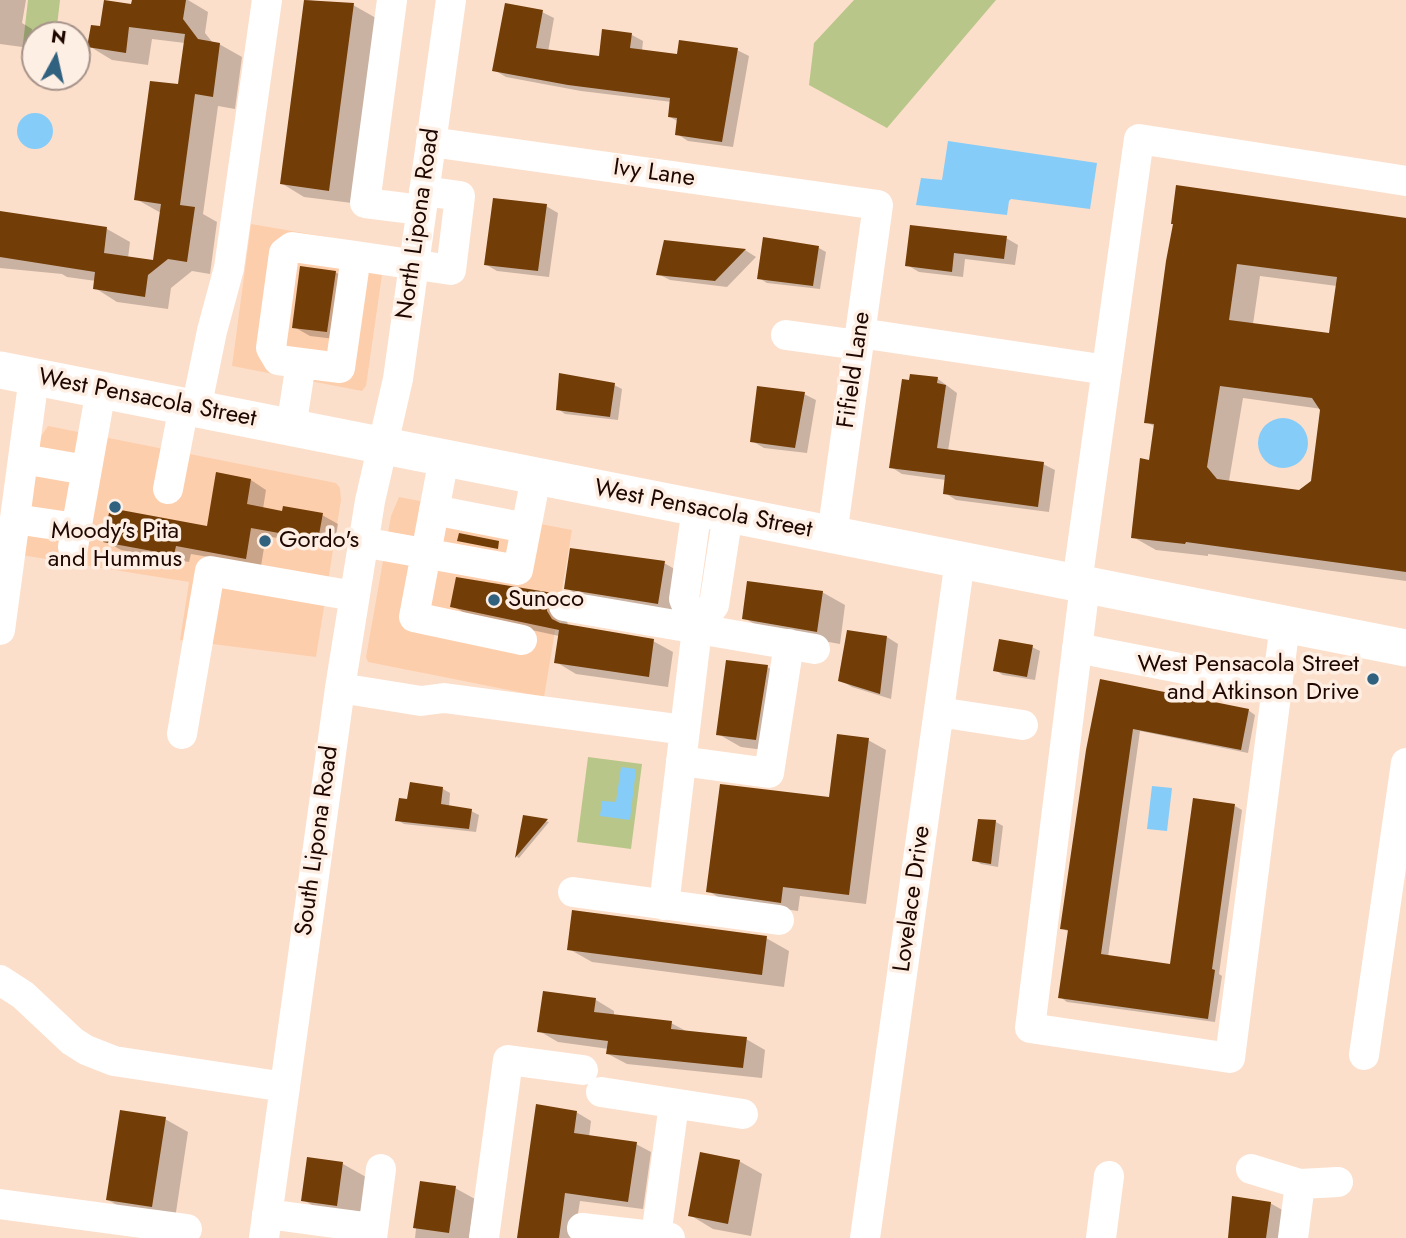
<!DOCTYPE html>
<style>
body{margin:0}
#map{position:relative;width:1406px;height:1238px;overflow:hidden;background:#fcdfca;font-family:Jost,sans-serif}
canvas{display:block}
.north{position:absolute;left:21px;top:21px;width:70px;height:70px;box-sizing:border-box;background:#feefe5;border:2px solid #a59289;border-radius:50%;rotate:8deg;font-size:19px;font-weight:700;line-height:28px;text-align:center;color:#1f0700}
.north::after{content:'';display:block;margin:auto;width:24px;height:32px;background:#30617f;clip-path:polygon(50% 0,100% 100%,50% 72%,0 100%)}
</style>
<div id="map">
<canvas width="1406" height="1238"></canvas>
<div class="north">N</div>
</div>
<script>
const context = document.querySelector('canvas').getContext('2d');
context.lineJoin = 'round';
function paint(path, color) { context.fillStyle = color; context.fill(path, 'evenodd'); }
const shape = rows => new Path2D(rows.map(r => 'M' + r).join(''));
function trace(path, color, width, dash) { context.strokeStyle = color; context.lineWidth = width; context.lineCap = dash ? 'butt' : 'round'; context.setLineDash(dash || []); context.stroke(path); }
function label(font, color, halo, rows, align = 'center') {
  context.font = font + ' Jost,sans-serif'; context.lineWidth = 7; context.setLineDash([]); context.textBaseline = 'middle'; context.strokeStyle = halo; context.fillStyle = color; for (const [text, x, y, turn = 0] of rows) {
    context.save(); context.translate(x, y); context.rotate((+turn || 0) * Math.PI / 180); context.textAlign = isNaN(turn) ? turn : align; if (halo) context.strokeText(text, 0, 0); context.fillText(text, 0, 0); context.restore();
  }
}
paint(shape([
 [251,224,386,247,366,386,362,391,232,366],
 [48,426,336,483,340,488,341,500,316,657,180,640,189,582,21,555,39,439],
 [399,497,572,530,544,697,368,662,366,657,391,516]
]), '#fdceac');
paint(shape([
 [28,0,60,0,56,35,35,35,35,54,22,52],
 [854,0,996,0,887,128,809,85,814,43],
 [588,757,642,764,631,849,577,842]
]), '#b9c689');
paint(shape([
 '17 131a18 18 0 1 1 36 0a18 18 0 1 1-36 0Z',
 [948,141,1097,163,1090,209,1011,199,1009,201,1007,215,916,205,921,178,942,180],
 '1258 443a25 25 0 1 1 50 0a25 25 0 1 1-50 0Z',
 [621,767,636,769,630,820,600,816,602,801,616,802],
 [1152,786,1172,788,1167,831,1147,829]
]), '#85ccf9');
paint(shape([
 [0,0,26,0,22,23,32,29,30,48,0,44],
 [133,0,188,0,208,12,205,33,213,43,219,44,242,57,235,109,218,106,203,214,217,222,210,274,192,271,171,288,168,309,117,302,95,288,96,281,67,277,62,274,0,268,0,213,107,229,130,242,128,258,155,262,161,213,136,199,179,86,185,43,152,39,148,65,112,60,89,46,102,28,133,6],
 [306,0,353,5,376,18,352,203,304,197,281,183],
 [542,12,554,18,548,52,600,58,632,35,643,41,642,51,679,56,737,50,749,56,733,147,688,141,677,134,679,122,670,117,672,102,581,91,506,77,494,70],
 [546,206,558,213,549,277,497,271,485,264],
 [1406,220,1406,581,1208,554,1208,556,1156,550,1133,537,1150,462,1156,427,1146,422,1168,261],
 [1260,276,1337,286,1330,335,1253,324],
 [1243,398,1322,409,1312,482,1300,492,1229,481],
 [1006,238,1018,245,1015,265,965,259,963,277,919,272,907,265],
 [764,239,819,248,826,252,820,289,767,283,759,278],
 [665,242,745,250,756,257,727,287,670,280,658,274],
 [335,272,351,281,343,340,310,336,294,327],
 [911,376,938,379,957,393,948,451,1043,464,1055,470,1049,512,956,500,945,493,946,480,902,474,891,467],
 [614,385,622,389,618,420,565,414,558,409],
 [804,394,816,400,807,453,764,448,752,441],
 [218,474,251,480,266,490,263,509,283,513,322,515,338,524,334,548,266,536,261,566,191,554,189,562,121,550,105,541,208,528],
 [664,563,687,576,681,616,589,601,566,588],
 [457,579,553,595,572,606,566,614,568,626,653,641,673,652,668,687,576,674,556,662,559,636,472,617,452,606],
 [822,592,845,605,840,644,767,631,744,618],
 [887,637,898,644,891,699,852,687,840,680],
 [1032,647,1040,651,1035,680,1003,675,995,670],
 [767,667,790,680,779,752,741,747,718,734],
 [1101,681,1248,710,1255,715,1248,753,1140,731,1108,957,1172,966,1235,806,1242,810,1219,974,1222,976,1215,1022,1067,1002,1060,997,1069,932,1062,928],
 [868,740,886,750,866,904,800,896,798,911,725,901,708,891,831,799],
 [411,784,443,789,450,793,449,807,471,811,479,815,476,832,404,824,397,820,408,801],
 [524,817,549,822,519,858,517,857],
 [979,821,996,822,1003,826,998,867,981,864,974,860],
 [766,938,789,951,784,987,592,962,569,949],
 [596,1000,614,1011,614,1016,671,1023,688,1032,746,1039,765,1050,762,1078,627,1064,608,1054,609,1049,558,1042,539,1031],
 [576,1112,591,1121,589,1137,636,1144,651,1152,643,1209,580,1201,574,1238,519,1238],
 [165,1119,188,1132,175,1219,131,1213,108,1200],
 [309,1159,343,1164,366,1177,360,1218,326,1213,303,1200],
 [739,1161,762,1174,751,1236,713,1229,690,1215],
 [421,1183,455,1188,475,1199,469,1238,415,1238],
 [1270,1203,1293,1216,1290,1238,1228,1238]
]), '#0003');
paint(shape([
 [104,0,131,4,132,0,186,0,183,19,198,39,220,43,213,97,195,94,180,205,195,207,187,262,168,259,148,275,145,297,93,289,95,272,0,257,0,211,107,227,104,253,153,260,161,204,134,200,150,81,178,84,185,34,129,27,126,53,87,47,91,25,100,26],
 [304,0,354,3,329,191,280,184],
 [505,3,543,10,536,48,599,56,602,29,632,33,630,48,677,54,679,40,738,48,722,142,675,135,677,118,668,117,670,98,568,85,492,71],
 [1176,185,1406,218,1406,572,1186,542,1185,544,1131,538,1140,458,1149,460,1154,424,1144,423,1166,261,1173,224,1171,224],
 [1237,264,1337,277,1329,333,1229,320],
 [1220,386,1312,398,1320,410,1311,481,1299,490,1217,479,1207,467],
 [493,198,547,204,538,271,484,265],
 [910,225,1007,236,1004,259,954,253,952,272,905,266],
 [763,237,819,246,813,286,757,279],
 [664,240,746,249,715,281,656,275],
 [300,266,336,271,327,332,292,328],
 [559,373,615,383,610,417,556,410],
 [910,374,938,377,937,383,946,385,937,448,1044,462,1038,507,943,494,945,475,889,468,902,379,909,380],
 [757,386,805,392,795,448,750,442],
 [216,472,251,479,247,504,282,511,283,506,323,513,318,540,251,528,246,559,176,546,174,555,103,542,110,508,207,526],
 [459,533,499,541,498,549,457,541],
 [570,548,665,561,658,604,564,589],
 [456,577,553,593,547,602,547,611,552,619,560,623,654,639,649,677,554,663,559,630,450,607],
 [747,581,823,591,817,632,742,619],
 [847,630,887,636,880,694,838,681],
 [999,639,1033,645,1027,677,993,671],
 [726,660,768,665,756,740,716,735],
 [1100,679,1249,709,1241,750,1133,729,1101,954,1170,964,1193,798,1235,804,1212,969,1215,970,1208,1019,1058,998,1068,930,1060,929,1086,750],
 [837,734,869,738,849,895,783,887,781,903,706,892,720,784,829,797],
 [410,782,443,787,441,804,472,809,469,829,395,821,399,798,407,799],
 [523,815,548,819,515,858],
 [978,819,996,820,991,864,972,861],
 [572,910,767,936,762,975,567,950],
 [543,991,596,998,594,1012,672,1021,671,1029,747,1037,743,1068,606,1054,608,1041,537,1032],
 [536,1104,577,1111,574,1133,637,1142,628,1202,565,1193,559,1238,517,1238],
 [120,1110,166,1117,152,1207,106,1200],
 [700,1152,740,1160,728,1224,688,1216],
 [307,1157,343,1162,337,1206,301,1201],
 [420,1181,456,1186,449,1233,413,1228],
 [1232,1196,1271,1202,1266,1238,1228,1238]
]), '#723d07');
trace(shape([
 [392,0,365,203,421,210],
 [431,142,878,205,832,535],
 [356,256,340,368,278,360,271,348,284,253,292,247,356,256,451,270,460,196,424,191],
 [860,333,1107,370],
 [786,335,858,345],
 [196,409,212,331,229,268,267,0],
 [291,428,301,363],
 [444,458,414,617,522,640],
 [23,459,86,470],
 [168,489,184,406],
 [697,508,684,599,697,629],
 [434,510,526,528],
 [15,519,76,528],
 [362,542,518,570,536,477],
 [73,547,101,390],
 [1077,583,1139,139,1406,181],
 [1085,585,1030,1028,1230,1058,1285,624],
 [564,606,815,649],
 [0,630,34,377],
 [1077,648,1277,687],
 [340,688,421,701,444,698,685,730],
 [939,712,1023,725],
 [182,734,210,571,354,596],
 [681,761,769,773,789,644],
 [573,892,779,920],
 [664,905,697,629,714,605,728,514],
 [0,980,23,995,72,1041,86,1050,114,1061,285,1087],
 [1364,1055,1406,763],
 [601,1092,743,1114],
 [1251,1169,1300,1184,1338,1182],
 [0,1204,187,1229],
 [267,1214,373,1228],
 [582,1228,670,1238],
 [656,1236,674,1104],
 [264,1238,340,688,370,501,398,379,451,0],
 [372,1238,381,1169],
 [484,1238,508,1060,583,1070],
 [865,1238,960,560],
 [1101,1238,1109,1176],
 [1293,1238,1300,1184]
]), '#fff', 30);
trace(shape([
 [0,370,1406,648]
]), '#fff', 37);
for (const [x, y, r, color] of [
 [115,507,7,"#30617f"],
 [265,541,7,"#30617f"],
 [494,600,7,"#30617f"],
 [1373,679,7,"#30617f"]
]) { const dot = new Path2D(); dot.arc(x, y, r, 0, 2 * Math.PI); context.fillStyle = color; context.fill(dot); trace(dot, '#feefe5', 2.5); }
label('24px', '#1f0700', '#feefe5', [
 ["Ivy Lane",654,174,8],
 ["North Lipona Road",419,224,-82],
 ["Fifield Lane",855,370,-82],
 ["West Pensacola Street",147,399,11],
 ["West Pensacola Street",703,510,11],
 ["South Lipona Road",318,841,-82],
 ["Lovelace Drive",913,899,-82]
]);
label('24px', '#1f0700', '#feefe5', [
 ["Moody's Pita",115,532,"center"],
 ["and Hummus",115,560,"center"],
 ["Gordo's",279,541],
 ["Sunoco",508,600],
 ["West Pensacola Street",1359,665,"right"],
 ["and Atkinson Drive",1359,693,"right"]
], 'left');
</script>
